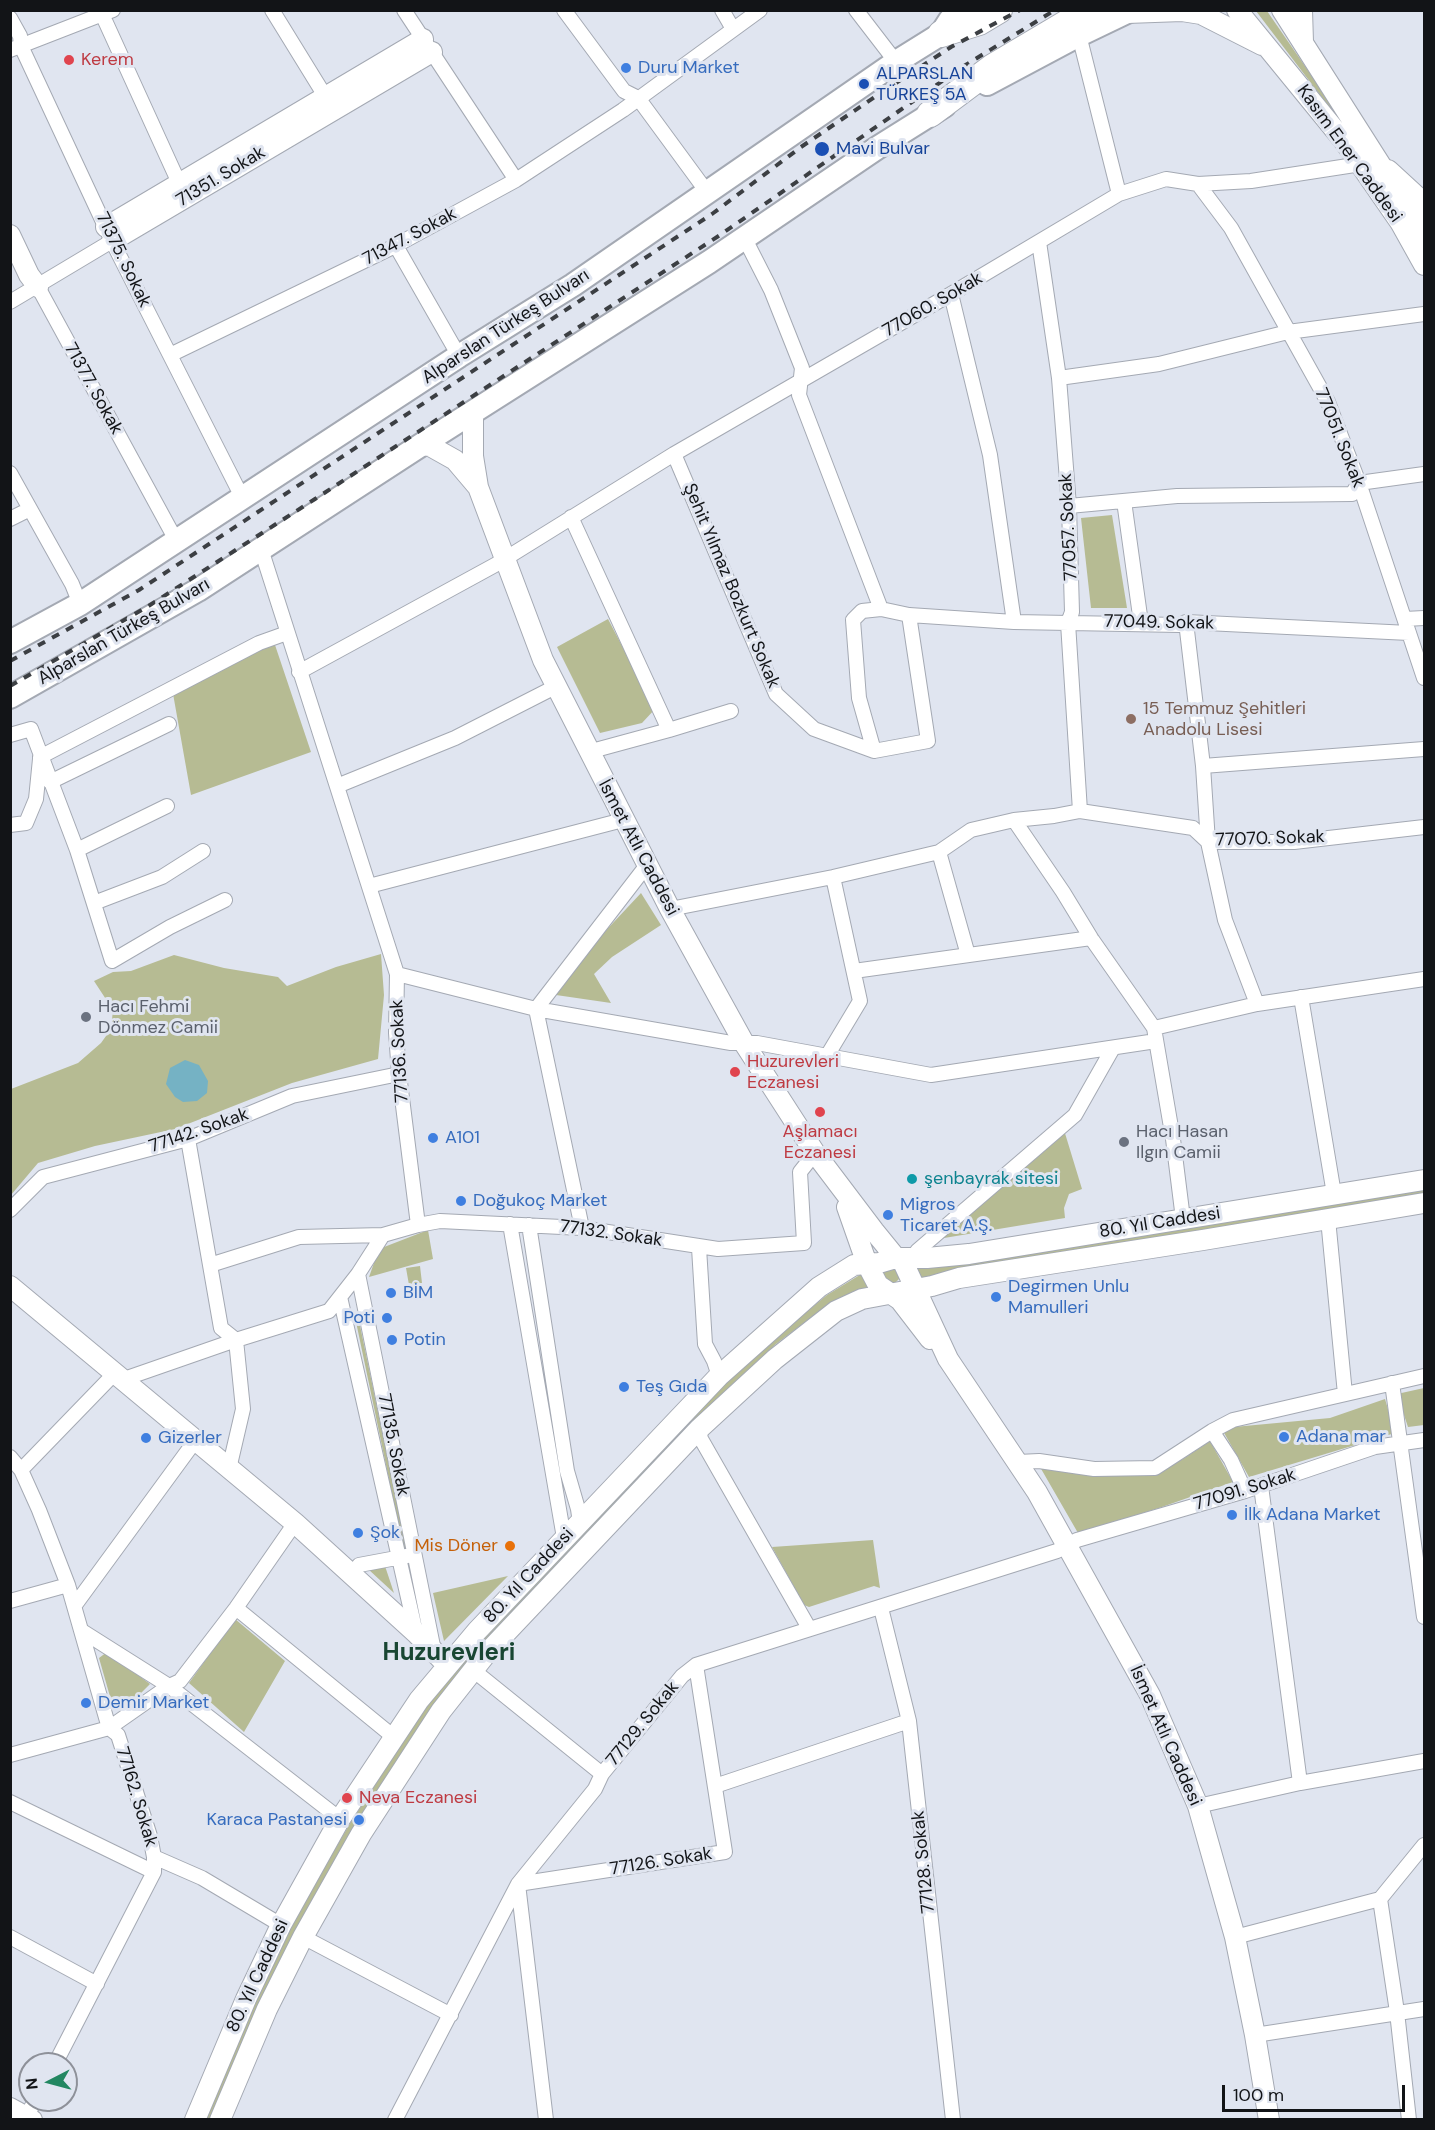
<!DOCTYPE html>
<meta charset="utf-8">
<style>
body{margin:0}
#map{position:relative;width:1435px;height:2130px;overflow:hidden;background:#e0e5f0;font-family:"DM Sans",sans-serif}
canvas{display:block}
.frame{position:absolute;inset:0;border:12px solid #121417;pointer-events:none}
.north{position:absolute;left:18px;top:2052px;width:60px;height:60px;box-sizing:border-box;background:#e0e5f0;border:2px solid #8e9199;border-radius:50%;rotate:264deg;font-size:16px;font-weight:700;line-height:24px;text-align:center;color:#121417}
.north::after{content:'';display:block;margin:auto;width:21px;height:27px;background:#238761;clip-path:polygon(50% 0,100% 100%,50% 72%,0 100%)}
.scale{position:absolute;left:1222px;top:2085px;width:183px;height:27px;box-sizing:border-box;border:3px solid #121417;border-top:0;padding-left:8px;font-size:18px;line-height:21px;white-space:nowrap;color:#121417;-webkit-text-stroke:4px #e0e5f0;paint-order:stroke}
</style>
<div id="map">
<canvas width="1435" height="2130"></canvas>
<div class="frame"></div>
<div class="north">N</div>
<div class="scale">100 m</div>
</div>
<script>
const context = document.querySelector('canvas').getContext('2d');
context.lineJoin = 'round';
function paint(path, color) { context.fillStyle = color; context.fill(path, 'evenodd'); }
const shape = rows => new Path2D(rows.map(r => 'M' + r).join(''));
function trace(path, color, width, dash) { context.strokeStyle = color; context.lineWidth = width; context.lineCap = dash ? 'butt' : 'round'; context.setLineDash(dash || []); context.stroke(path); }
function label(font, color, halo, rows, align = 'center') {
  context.font = font + ' "DM Sans",sans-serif'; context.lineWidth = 6; context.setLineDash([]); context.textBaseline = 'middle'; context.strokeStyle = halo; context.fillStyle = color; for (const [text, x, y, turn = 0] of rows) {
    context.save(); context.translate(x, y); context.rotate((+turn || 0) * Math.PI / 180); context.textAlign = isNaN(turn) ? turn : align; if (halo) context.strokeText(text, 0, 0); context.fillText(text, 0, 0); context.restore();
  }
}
paint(shape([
 [1256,11,1267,11,1387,185,1424,245,1424,250,1330,108],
 [1112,515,1127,608,1091,608,1081,518],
 [608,619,655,709,642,723,600,733,557,647],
 [274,642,311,752,191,795,172,688],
 [641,893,661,925,612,957,594,974,611,1003,556,995,553,991,554,986],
 [381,954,384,995,378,1059,292,1083,175,1129,95,1146,38,1163,11,1195,11,1089,78,1063,101,1043,111,1029,113,1010,94,981,113,972,131,971,174,955,224,968,278,977,287,986,336,967],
 [1064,1130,1082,1189,1069,1194,1064,1208,1065,1218,938,1239],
 [1424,1187,1424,1194,922,1282,914,1266],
 [428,1230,433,1259,369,1277,379,1249],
 [420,1266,422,1283,409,1285,406,1268],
 [896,1267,900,1278,896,1282,888,1283,882,1274,883,1271],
 [863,1273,870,1288,829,1304,776,1344,712,1403,493,1636,252,2022,210,2119,202,2120,245,2020,295,1918,349,1825,437,1689,488,1630,708,1398,773,1339,827,1295],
 [358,1316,407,1551,404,1551,355,1317],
 [1424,1388,1424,1425,1408,1427,1397,1394],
 [1385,1399,1395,1433,1249,1477,1223,1431,1234,1427,1330,1418],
 [1210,1441,1233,1482,1159,1508,1078,1533,1040,1467,1153,1473,1183,1459],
 [873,1540,880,1588,874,1586,809,1607,804,1605,772,1547],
 [385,1566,394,1593,368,1569],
 [508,1576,444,1641,433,1593],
 [235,1619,285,1661,244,1732,189,1683],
 [107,1652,150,1684,140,1694,113,1707,99,1658]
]), '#b6bb93');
paint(shape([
 [185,1060,199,1065,208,1081,207,1093,197,1101,183,1102,175,1097,166,1084,170,1068]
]), '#75b2c4');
const street = shape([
 [272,10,325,96],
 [404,10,516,180],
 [564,10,624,91,638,98,707,192],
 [722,10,733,29],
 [856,10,896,62],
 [102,14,179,183],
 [10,18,20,36,21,46,112,241,243,499],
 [1079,35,1119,194],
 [10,50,113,10],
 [1198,184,1231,228,1328,402,1359,483,1424,678],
 [745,239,771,290,802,368,799,395,881,609,909,615,1014,622,1180,625,1186,622,1409,633],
 [1039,242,1059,378,1069,506,1072,612,1068,623,1080,811],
 [396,246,459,356],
 [38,287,177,542],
 [951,294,990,455,1014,622],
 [10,302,112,241],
 [170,355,391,248,516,180,623,110,760,10],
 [1059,378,1159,364,1288,332,1424,314],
 [674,454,776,694,814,729,874,751,928,741,909,615],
 [10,473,72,584,80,604],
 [1124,501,1141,623],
 [1069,506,1177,496,1352,494,1359,483,1424,474],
 [571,517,669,730],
 [10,519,30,509],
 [1405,619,1424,618],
 [1186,622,1203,766,1208,842,1225,920,1257,1004],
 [299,672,495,565,674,454,951,294,1119,194,1166,179,1198,184,1251,181,1361,164],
 [10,735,31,729,77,850,112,961,170,927,225,900],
 [874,751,859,698,853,620,862,611,881,609],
 [588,752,669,730,731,711],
 [40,757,259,643,287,633],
 [1203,766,1424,749],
 [50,782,169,724],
 [337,786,455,738,555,687],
 [1014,820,1063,892,1091,938,1154,1028,1173,1139,1183,1219],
 [10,825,26,823,36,799,40,759],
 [77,850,167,806],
 [939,852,968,955],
 [369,886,623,820],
 [94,903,162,877,203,851],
 [670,909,833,877,939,852,971,830,1014,820,1054,816,1080,811,1193,828,1208,842,1294,842,1424,827],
 [854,971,1091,938],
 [397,974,536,1009,731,1043,757,1043,931,1075,1156,1041],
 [1301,997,1334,1194],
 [536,1009,582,1228],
 [536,1009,647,865],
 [1154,1028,1257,1004,1424,979],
 [827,1056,860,1001,833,877],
 [188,1139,221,1328,236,1340,243,1409,229,1469],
 [10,1210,43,1177,188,1139,292,1096,399,1074],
 [1328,1219,1345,1394],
 [510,1224,564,1538],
 [418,1225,440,1221,582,1228,718,1249,804,1243,800,1172,815,1153],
 [529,1225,567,1471,578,1509,580,1523],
 [699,1248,705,1344,714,1361,719,1376],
 [917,1259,917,1251,1075,1115,1113,1048],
 [210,1265,299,1237,383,1235],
 [358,1274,434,1651],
 [340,1297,416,1633],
 [121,1380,236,1340,329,1311,358,1274,383,1235,418,1225,399,1074,396,1033,397,974,261,549],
 [1392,1383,1424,1617],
 [699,1429,701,1439,809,1628],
 [1212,1431,1231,1460,1245,1491],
 [10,1457,21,1470,39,1510,68,1585,109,1728,118,1735,150,1836,154,1857,154,1872,55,2064],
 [1018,1462,1039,1461,1094,1469,1155,1468,1212,1431,1233,1420,1424,1376],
 [21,1470,114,1374],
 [1261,1486,1300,1783],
 [351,1575,359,1565,407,1556],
 [10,1601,68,1585],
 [75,1605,195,1441],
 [236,1608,395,1738],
 [881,1608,909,1721,953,2120],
 [82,1631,169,1686,340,1819],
 [473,1670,602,1774],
 [10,1755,109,1728,169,1686,180,1681,236,1608,295,1523],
 [715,1786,909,1721],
 [10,1802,154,1872],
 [1198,1806,1300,1783,1424,1761],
 [154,1857,202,1878,281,1925],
 [1380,1899,1397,2012,1409,2120],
 [10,1937,97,1984],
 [303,1937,451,2015],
 [1235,1937,1380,1899,1424,1845],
 [1255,2035,1424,2009],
 [25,2120,35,2100],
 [395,2120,518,1884,595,1789,602,1774,682,1676,696,1665,1057,1551,1077,1540,1245,1491,1375,1447,1424,1440],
 [546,2120,518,1884,725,1852,696,1665]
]);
const secondary = shape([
 [1237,10,1344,141,1400,222,1424,265],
 [1282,10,1424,233],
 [1302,10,1303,42],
 [1127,13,1182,11,1201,14,1262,45],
 [106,227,423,39],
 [10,235,29,275,38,287],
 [112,241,432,52],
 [473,412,473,456,478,487,543,660,670,909,744,1043,815,1153,874,1231,896,1258,903,1262,948,1359,1037,1492,1150,1695,1198,1806,1235,1937,1255,2035,1269,2120],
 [421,445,430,446,455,460,477,486],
 [847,1207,867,1264,878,1285,900,1300,930,1339],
 [10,1286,295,1523,416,1633,447,1665],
 [10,2108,32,2120],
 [195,2120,246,1999,281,1925,340,1819,419,1700,477,1631,719,1376,819,1287,854,1265,879,1263,896,1258,927,1258,969,1254,1424,1180],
 [220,2120,267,2009,303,1937,361,1834,441,1711,486,1654,699,1429,775,1359,836,1311,862,1299,932,1286,959,1278,1203,1240,1424,1203]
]);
const primary = shape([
 [987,84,1079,35,1131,10],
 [10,642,80,604,459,356,573,285,896,62,941,34,950,20,965,10],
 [10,697,198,590,421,445,709,262,877,148,944,106]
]);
const highway = shape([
 [941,34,979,22,999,10],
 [930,114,993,67,1089,10],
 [1387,173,1424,207]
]);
trace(street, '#a4a9b3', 16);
trace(secondary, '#a4a9b3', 22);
trace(primary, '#a4a9b3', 26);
trace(highway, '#a4a9b3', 28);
trace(street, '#fff', 14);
trace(secondary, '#fff', 20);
trace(primary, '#fff', 22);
trace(highway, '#fff', 26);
trace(shape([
 [10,661,139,590,712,214,801,147,879,94,951,47,1020,10],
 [10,686,147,607,315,499,720,235,964,66,1055,10]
]), '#3c3f43', 4, [8, 8]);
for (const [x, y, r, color] of [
 [69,60,6,"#e0444e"],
 [626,68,6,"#3f7fe0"],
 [864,84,6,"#1a4fb4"],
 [822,149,8,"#1a4fb4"],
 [1131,719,6,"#8d6e63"],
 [86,1017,6,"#6b7280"],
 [735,1072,6,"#e0444e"],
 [820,1112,6,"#e0444e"],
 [433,1138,6,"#3f7fe0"],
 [1124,1142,6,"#6b7280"],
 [912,1179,6,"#0f9aa8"],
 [461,1201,6,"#3f7fe0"],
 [888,1215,6,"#3f7fe0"],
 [391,1293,6,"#3f7fe0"],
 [996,1297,6,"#3f7fe0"],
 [387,1318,6,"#3f7fe0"],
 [392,1340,6,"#3f7fe0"],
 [624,1387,6,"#3f7fe0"],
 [1284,1437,6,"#3f7fe0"],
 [146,1438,6,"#3f7fe0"],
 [1232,1515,6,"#3f7fe0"],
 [358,1533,6,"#3f7fe0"],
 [510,1546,6,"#e8710a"],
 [86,1703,6,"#3f7fe0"],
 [347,1798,6,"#e0444e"],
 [359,1820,6,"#3f7fe0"]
]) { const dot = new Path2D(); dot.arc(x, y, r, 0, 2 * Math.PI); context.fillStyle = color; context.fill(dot); trace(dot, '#e0e5f0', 2); }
label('18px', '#be3a42', '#e0e5f0', [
 ["Kerem",81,60],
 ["Huzurevleri",747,1062],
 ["Eczanesi",747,1083],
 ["Aşlamacı",820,1132,"center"],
 ["Eczanesi",820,1153,"center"],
 ["Neva Eczanesi",359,1798]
], 'left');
label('18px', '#366cbe', '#e0e5f0', [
 ["Duru Market",638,68],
 ["A101",445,1138],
 ["Doğukoç Market",473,1201],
 ["Migros",900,1205],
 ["Ticaret A.Ş.",900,1226],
 ["Degirmen Unlu",1008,1287],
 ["Mamulleri",1008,1308],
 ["BİM",403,1293],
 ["Poti",375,1318,"right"],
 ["Potin",404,1340],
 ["Teş Gıda",636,1387],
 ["Adana mar",1296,1437],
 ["Gizerler",158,1438],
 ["İlk Adana Market",1244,1515],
 ["Şok",370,1533],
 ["Demir Market",98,1703],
 ["Karaca Pastanesi",347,1820,"right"]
], 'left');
label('18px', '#164399', '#e0e5f0', [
 ["ALPARSLAN",876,74],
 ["TÜRKEŞ 5A",876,95],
 ["Mavi Bulvar",836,149]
], 'left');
label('18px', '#121417', '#e0e5f0', [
 ["Kasım Ener Caddesi",1349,154,54],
 ["71351. Sokak",221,177,-31],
 ["71347. Sokak",410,237,-28],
 ["71375. Sokak",123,260,64],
 ["77060. Sokak",933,305,-30],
 ["Alparslan Türkeş Bulvarı",506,327,-33],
 ["71377. Sokak",93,389,61],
 ["77051. Sokak",1339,438,68],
 ["77057. Sokak",1069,527,-93],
 ["Şehit Yılmaz Bozkurt Sokak",731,586,67],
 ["77049. Sokak",1159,623,1],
 ["Alparslan Türkeş Bulvarı",124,632,-30],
 ["77070. Sokak",1270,839,-2],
 ["İsmet Atlı Caddesi",638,848,62],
 ["77136. Sokak",400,1051,-93],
 ["77142. Sokak",199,1131,-19],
 ["80. Yıl Caddesi",1160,1223,-9],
 ["77132. Sokak",611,1234,8],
 ["77135. Sokak",393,1445,79],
 ["77091. Sokak",1245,1490,-17],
 ["80. Yıl Caddesi",529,1576,-47],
 ["77129. Sokak",643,1724,-51],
 ["İsmet Atlı Caddesi",1165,1736,66],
 ["77162. Sokak",136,1797,73],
 ["77126. Sokak",661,1862,-9],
 ["77128. Sokak",924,1862,-96],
 ["80. Yıl Caddesi",258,1976,-65]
]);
label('18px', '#785e54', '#e0e5f0', [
 ["15 Temmuz Şehitleri",1143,709],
 ["Anadolu Lisesi",1143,730]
], 'left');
label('18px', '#5b616d', '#e0e5f0', [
 ["Hacı Fehmi",98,1007],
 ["Dönmez Camii",98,1028],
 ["Hacı Hasan",1136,1132],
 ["Ilgın Camii",1136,1153]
], 'left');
label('18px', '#0d838f', '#e0e5f0', [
 ["şenbayrak sitesi",924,1179]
], 'left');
label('18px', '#c56008', '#e0e5f0', [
 ["Mis Döner",498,1546]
], 'right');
label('bold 24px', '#194633', '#e0e5f0', [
 ["Huzurevleri",449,1654]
]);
</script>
